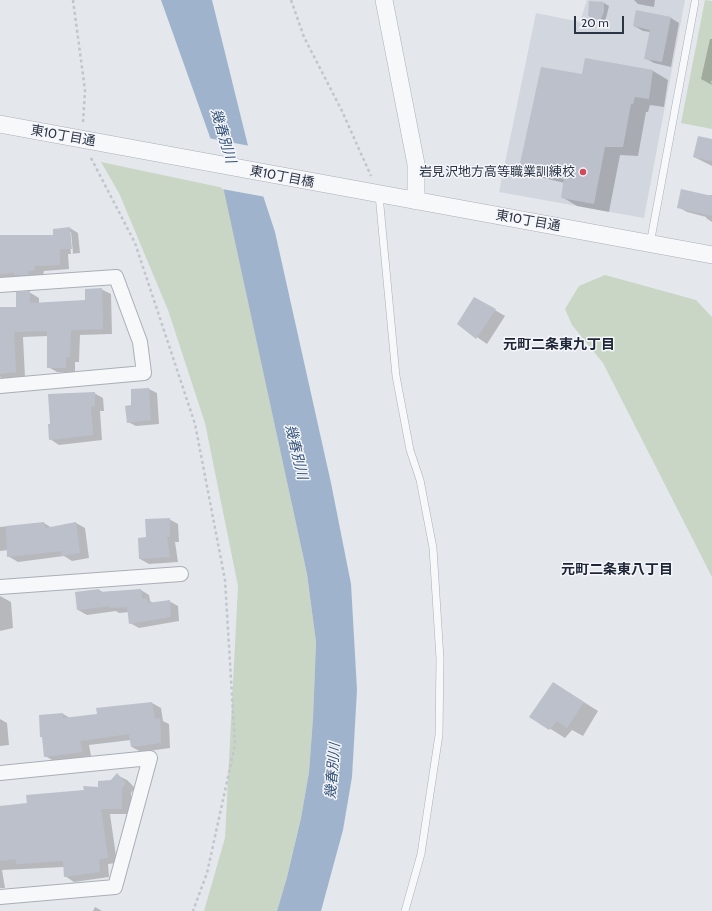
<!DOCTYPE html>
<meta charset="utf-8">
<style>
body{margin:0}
#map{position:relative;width:712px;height:911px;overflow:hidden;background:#e4e7ec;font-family:Cabin,sans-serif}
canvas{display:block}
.scale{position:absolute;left:574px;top:16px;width:50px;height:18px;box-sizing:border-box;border:2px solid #2b3445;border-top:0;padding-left:5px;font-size:12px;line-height:14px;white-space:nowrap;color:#2b3445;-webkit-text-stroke:3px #f4f6f9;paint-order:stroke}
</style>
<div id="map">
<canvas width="712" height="911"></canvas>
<div class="scale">20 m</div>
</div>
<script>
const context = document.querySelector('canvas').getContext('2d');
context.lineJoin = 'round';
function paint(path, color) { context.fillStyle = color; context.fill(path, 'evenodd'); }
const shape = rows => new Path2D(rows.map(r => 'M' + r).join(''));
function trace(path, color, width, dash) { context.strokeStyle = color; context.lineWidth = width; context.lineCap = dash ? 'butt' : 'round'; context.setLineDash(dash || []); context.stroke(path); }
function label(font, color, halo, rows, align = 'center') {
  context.font = font + ' Cabin,"Noto Sans JP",sans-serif'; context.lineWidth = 3; context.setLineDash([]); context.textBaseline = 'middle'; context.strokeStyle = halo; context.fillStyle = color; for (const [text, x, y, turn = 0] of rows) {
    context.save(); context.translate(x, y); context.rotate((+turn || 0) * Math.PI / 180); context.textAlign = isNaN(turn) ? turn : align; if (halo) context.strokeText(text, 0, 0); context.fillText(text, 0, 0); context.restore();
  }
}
paint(shape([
 [587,0,685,0,644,218,499,192,536,13,580,22]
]), '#d2d6de');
paint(shape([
 [705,0,712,1,712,129,681,123],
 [101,162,224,188,307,574,316,642,313,718,309,772,301,818,287,877,277,911,204,911,225,838,238,586,205,423,168,310,119,193],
 [605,275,696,300,712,317,712,577,603,363,572,325,565,309,579,286]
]), '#c9d6c5');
paint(shape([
 [161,0,212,0,252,162,275,232,331,483,351,584,357,690,352,777,343,830,321,911,277,911,287,877,301,818,309,772,313,718,316,642,307,574,216,154]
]), '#9fb4cc');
paint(shape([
 [208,138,250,146,266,197,222,189,214,154]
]), '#e4e7ec');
paint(shape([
 [634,0,655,0,654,7,638,4],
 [590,2,604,3,609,6,605,22,589,16],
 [671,18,679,23,671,67,654,63,645,58,650,32,643,31,634,26],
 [710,39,712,39,712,81,711,81,712,85,701,79],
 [586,59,653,71,668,80,664,107,650,105,648,112,646,112,638,156,620,155,609,212,577,206,562,197,565,183,535,176,520,168,583,75],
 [535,171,570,178,569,180,535,173],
 [712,140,712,166,694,157],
 [710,195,712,195,712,222,706,218,706,217,687,212,678,207,709,196],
 [70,228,78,233,80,253,68,254,69,269,44,271,43,275,37,275,37,279,0,279,0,236,54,236],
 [69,232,71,232,73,253,71,254],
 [101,289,111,294,112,334,80,335,79,362,75,362,75,373,57,372,48,367,48,336,23,337,25,377,4,380,0,377,0,308,18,308,29,292,39,298,39,304,86,301],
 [475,298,505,316,487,344,458,324],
 [149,389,157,393,159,424,136,426,128,422,132,406],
 [94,393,103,398,104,411,100,411,102,440,59,445,50,439],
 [169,519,178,524,179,542,175,542,178,562,149,564,140,559,147,538],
 [44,523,52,528,76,523,85,528,89,558,72,561,64,556,18,562,8,556,8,550,0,551,0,527,9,526,11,527],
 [99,590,103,592,141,590,149,595,150,601,155,604,169,601,178,606,179,621,139,628,130,623,129,612,119,613,116,611,87,615,78,610],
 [0,596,11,602,13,628,0,631],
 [568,692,598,711,583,736,572,730,565,738,530,716],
 [152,703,161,708,163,721,169,724,170,748,141,752,132,747,131,740,89,745,91,756,54,761,45,756,43,738,41,737,63,714,70,718,98,715],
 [0,719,7,723,9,745,0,746],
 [117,775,127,780,135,788,131,793,131,814,110,814,117,863,108,864,109,877,74,882,65,876,64,867,2,870,5,888,0,888,0,807,28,804,99,788,111,781],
 [95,907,102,911,93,911]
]), '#0003');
paint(shape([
 [589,1,604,2,604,12,600,21,588,16],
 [636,10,671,17,662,62,644,59,650,30,633,26],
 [585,58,653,70,649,99,635,97,633,104,631,104,623,147,605,147,594,204,561,198,564,178,519,168,541,67,582,74],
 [698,136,712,139,712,161,693,157],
 [681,189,712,196,712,216,677,208],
 [70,227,72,249,60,249,60,265,35,266,35,270,28,271,29,275,14,275,14,273,0,274,0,235,53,235,53,229],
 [102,288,103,329,71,330,70,357,66,357,66,368,47,368,47,331,14,332,16,372,0,374,0,307,16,307,16,292,30,291,30,303,85,300,85,289],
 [474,297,496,309,476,339,457,324],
 [149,388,151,420,127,423,125,406,131,405,131,389],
 [95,392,95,406,91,407,93,435,49,440,48,424,50,424,48,394],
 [170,518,170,537,167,537,170,557,139,559,138,538,146,537,145,519],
 [44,522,45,528,76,522,80,553,61,556,61,551,7,557,6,526],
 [99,589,100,592,141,589,142,599,147,598,148,603,170,600,171,617,129,624,127,607,110,608,110,606,77,610,75,592],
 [553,682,584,702,567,728,557,721,549,730,529,717],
 [152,702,155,719,160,718,161,743,131,747,129,734,80,741,82,752,44,757,42,737,40,737,39,715,63,713,63,718,97,714,96,708],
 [117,773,126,783,122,788,122,809,101,809,108,858,99,859,100,872,64,877,63,861,16,864,16,859,0,861,0,806,27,803,26,795,84,790,83,786,98,787,98,781,111,780]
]), '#bbc0ca');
const service = shape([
 [379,195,396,376,410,450,420,480,433,548,440,659,439,735,433,774,421,854,405,911],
 [650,244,695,2]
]);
const minor = shape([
 [0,285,116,277,140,342,144,373,0,386],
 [0,587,181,574],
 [0,773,150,758,115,887,0,897]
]);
const tertiary = shape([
 [384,0,416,164,416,201],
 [0,124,712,255]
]);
trace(service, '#a9aeb7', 8);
trace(minor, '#a9aeb7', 16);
trace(tertiary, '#a9aeb7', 18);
trace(shape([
 [73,0,85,90,83,123],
 [291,0,304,37,342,111,371,176],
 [91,158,135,243,195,424,225,580,235,745,207,873,193,911]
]), '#c2c5cb', 2.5, [3, 3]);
trace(service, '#f7f8fa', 7);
trace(minor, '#f7f8fa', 14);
trace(tertiary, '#f7f8fa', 17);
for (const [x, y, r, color] of [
 [583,172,4,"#d1495b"]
]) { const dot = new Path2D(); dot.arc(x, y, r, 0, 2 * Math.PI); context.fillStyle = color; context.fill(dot); trace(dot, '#f4f6f9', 1.5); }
label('13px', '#2b3445', '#f4f6f9', [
 ["東10丁目通",63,136,10],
 ["東10丁目橋",282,177,11],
 ["東10丁目通",528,221,10]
]);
label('13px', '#2b3445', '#f4f6f9', [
 ["岩見沢地方高等職業訓練校",575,172]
], 'right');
label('italic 14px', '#34527a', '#f4f6f9', [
 ["幾春別川",223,136,74],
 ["幾春別川",296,452,77],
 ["幾春別川",333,771,-85]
]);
label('bold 14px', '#1d2536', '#f4f6f9', [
 ["元町二条東九丁目",559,345],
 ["元町二条東八丁目",617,570]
]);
</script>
